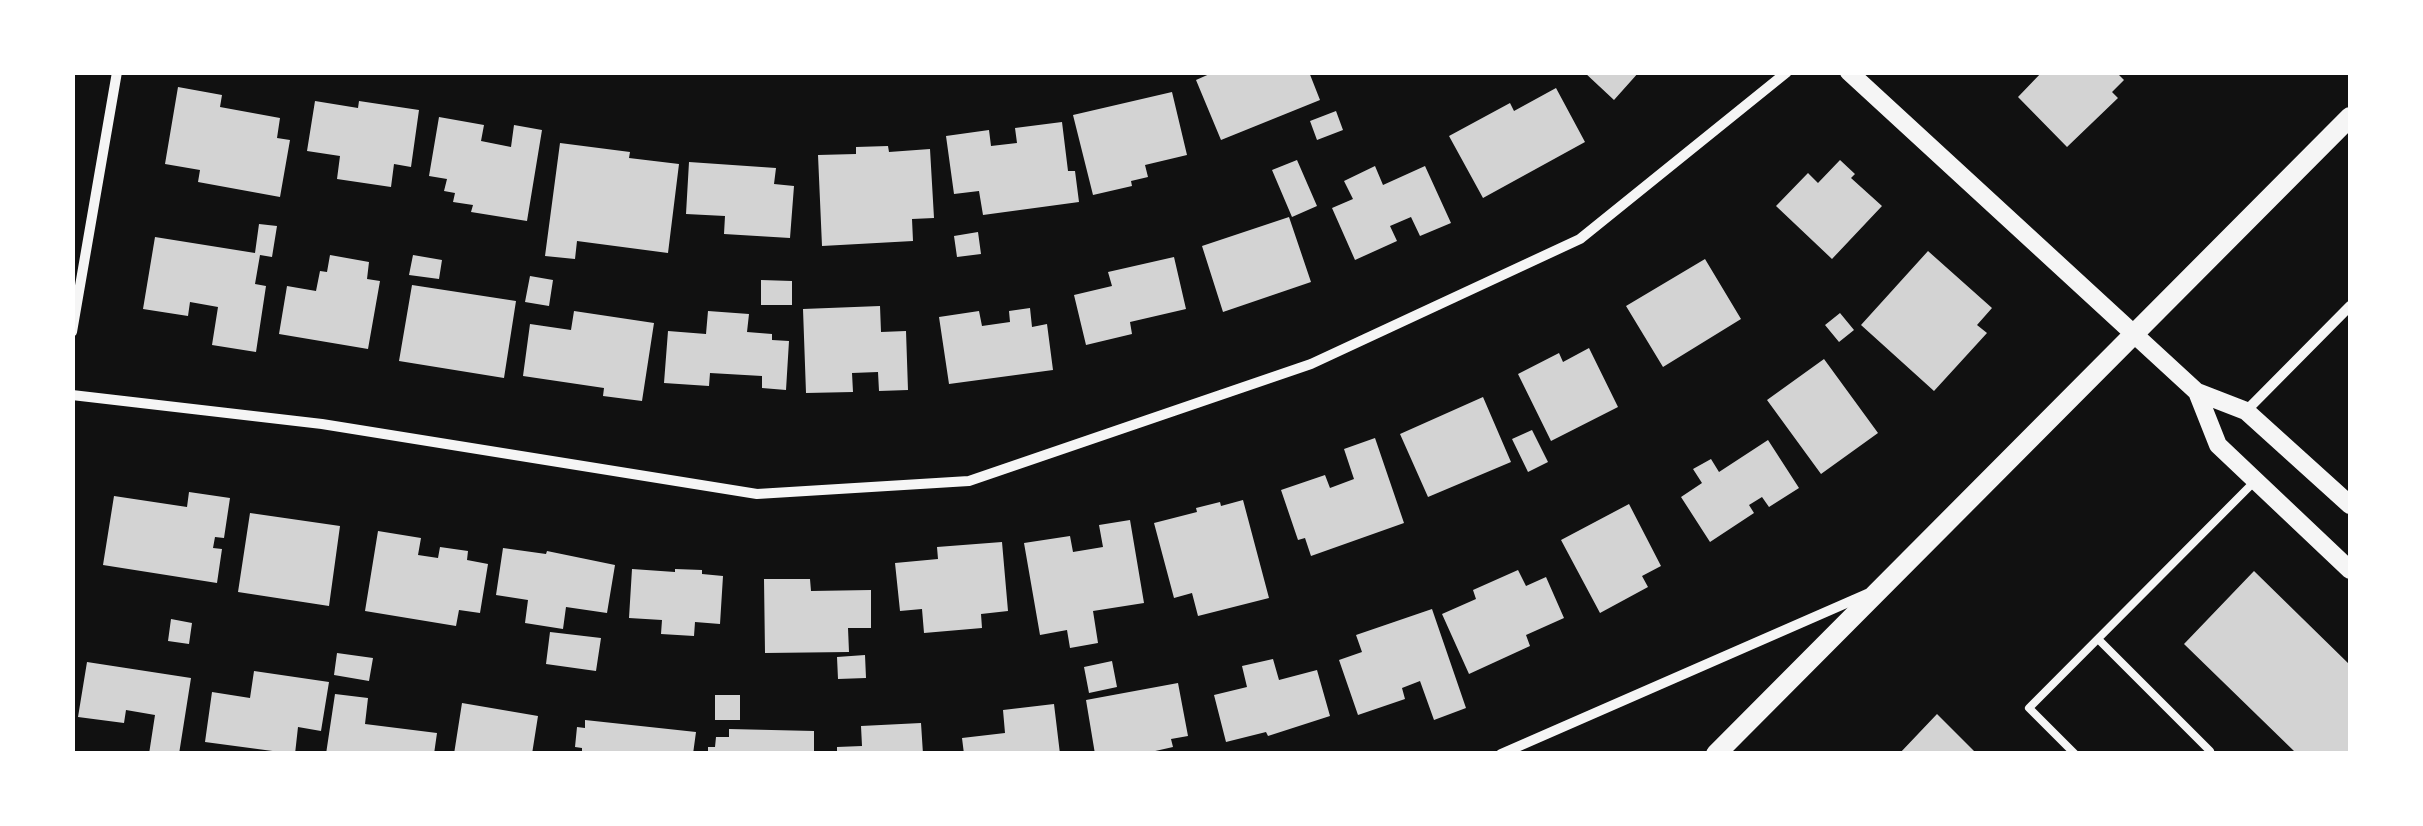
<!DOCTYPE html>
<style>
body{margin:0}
#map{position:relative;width:2423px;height:826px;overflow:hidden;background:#111;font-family:Poppins,sans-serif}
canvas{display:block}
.frame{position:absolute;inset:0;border:75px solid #fff;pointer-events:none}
</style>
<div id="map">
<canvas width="2423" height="826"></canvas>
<div class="frame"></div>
</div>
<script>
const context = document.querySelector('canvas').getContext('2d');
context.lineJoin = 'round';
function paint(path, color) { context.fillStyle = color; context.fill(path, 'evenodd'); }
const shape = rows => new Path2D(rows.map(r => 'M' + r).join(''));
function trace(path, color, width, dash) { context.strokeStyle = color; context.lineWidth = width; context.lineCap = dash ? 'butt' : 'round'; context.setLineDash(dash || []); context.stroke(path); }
paint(shape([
 [1214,72,1309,72,1320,100,1221,140,1196,80],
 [1584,72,1639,72,1614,100],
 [2042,72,2116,72,2124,80,2112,92,2118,98,2067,147,2018,97],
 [178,87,222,95,220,107,280,118,277,138,290,140,280,197,198,182,200,170,165,164],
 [1556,88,1585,142,1483,198,1449,136,1510,103,1514,111],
 [1172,92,1187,155,1145,165,1148,177,1131,181,1132,186,1093,195,1073,115],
 [315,101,358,108,359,101,419,110,411,167,394,164,391,187,337,179,340,156,307,151],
 [1336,111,1343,130,1317,140,1310,121],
 [439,117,484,125,481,141,511,147,514,125,542,130,527,221,471,212,473,205,453,202,455,193,444,191,447,179,429,176],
 [1062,122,1068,171,1075,171,1079,202,983,215,979,191,954,194,946,136,989,130,991,146,1017,143,1015,128],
 [560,143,630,152,629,158,679,164,668,253,577,241,575,259,545,256],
 [888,146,889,152,930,149,934,218,912,219,913,241,822,246,818,155,856,154,856,147],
 [1297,160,1317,206,1292,217,1272,170],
 [1840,160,1855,174,1851,178,1882,206,1832,259,1776,206,1808,173,1818,183],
 [689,162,776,168,774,184,794,186,790,238,724,234,725,216,686,214],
 [1375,166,1383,185,1425,166,1451,223,1420,236,1411,217,1390,226,1397,241,1355,260,1332,208,1353,199,1344,181],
 [1289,217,1311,282,1223,312,1202,246],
 [259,224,277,226,272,257,260,255,255,284,266,286,256,352,212,345,218,307,190,302,188,316,143,309,155,237,255,253],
 [978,232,981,254,957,257,954,236],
 [1928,251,1992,308,1977,325,1987,333,1934,391,1861,325],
 [330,255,369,262,367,279,380,281,368,349,279,334,287,286,316,291,320,271,327,272],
 [413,255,442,260,439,279,409,275],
 [1174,257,1186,309,1130,322,1132,334,1086,345,1074,295,1112,286,1108,272],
 [1705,259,1741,319,1663,367,1626,306],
 [530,276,553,280,549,306,525,302],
 [761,280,792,281,792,305,761,305],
 [412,285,516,301,504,378,399,361],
 [880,306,881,332,906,331,908,390,879,391,878,372,852,373,853,392,806,393,803,309],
 [1030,308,1032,327,1047,324,1053,370,949,384,939,317,979,311,982,326,1010,322,1009,311],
 [574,311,654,323,642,401,603,396,604,388,523,376,530,324,571,330],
 [708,311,749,314,747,332,772,334,772,340,789,341,786,390,762,388,762,376,710,373,709,386,664,383,668,331,706,334],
 [1840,313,1854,330,1839,342,1825,325],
 [1589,348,1618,407,1551,441,1518,374,1559,353,1563,362],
 [1824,359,1878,433,1821,474,1767,400],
 [1483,397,1511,462,1428,497,1400,434],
 [1532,430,1548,462,1528,472,1512,439],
 [1375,438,1404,523,1311,556,1305,538,1298,540,1281,490,1325,475,1330,488,1354,479,1344,449],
 [1768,440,1799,488,1769,507,1762,497,1749,505,1754,513,1710,542,1681,497,1702,483,1693,469,1711,459,1719,472],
 [189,492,230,498,224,538,215,537,213,548,222,549,217,583,103,565,114,496,187,507],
 [1243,500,1269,598,1198,616,1192,593,1174,598,1154,523,1197,512,1196,508,1220,502,1221,506],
 [1629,504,1661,566,1642,576,1648,587,1600,613,1561,540],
 [250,513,340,526,329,606,238,592],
 [1130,520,1144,603,1093,611,1098,643,1070,648,1067,630,1040,635,1024,543,1070,536,1073,552,1103,547,1099,525],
 [378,531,421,538,418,555,438,558,440,547,468,551,467,560,488,564,480,613,459,610,456,626,365,611],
 [1002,542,1008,611,981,614,982,628,924,633,922,609,900,611,895,563,938,559,937,547],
 [503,548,546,554,547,551,615,565,607,613,566,607,563,629,525,623,528,600,496,595],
 [632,569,675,572,675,569,702,570,702,574,723,576,720,624,695,622,694,636,661,634,662,620,629,618],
 [1518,570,1526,586,1546,577,1564,618,1526,635,1530,646,1469,674,1442,614,1476,599,1473,590],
 [2254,571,2350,665,2350,754,2293,754,2295,752,2184,644],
 [764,579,810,579,811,591,871,590,871,628,848,628,849,652,765,653],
 [1432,609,1466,708,1434,720,1420,681,1402,688,1405,699,1358,715,1339,660,1362,652,1356,635],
 [171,619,192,623,189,644,168,641],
 [550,632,601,638,596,671,546,664],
 [337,653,373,658,369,681,334,675],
 [865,655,866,678,838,679,837,657],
 [1273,659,1279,680,1317,670,1330,716,1268,736,1266,732,1226,742,1214,695,1247,687,1242,666],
 [1112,661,1117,687,1089,693,1084,667],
 [87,662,191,678,179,754,149,754,155,715,126,710,124,723,78,717],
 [254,671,329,682,321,731,298,727,295,754,205,742,212,692,250,698],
 [1178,683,1188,736,1171,739,1173,747,1142,754,1095,754,1086,700],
 [335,694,368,698,365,724,437,733,434,754,326,754],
 [715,695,740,695,740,720,715,720],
 [462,703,538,716,532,754,454,754],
 [1054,704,1060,754,964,754,962,738,1005,733,1003,710],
 [1937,714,1977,754,1899,754],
 [585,720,696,732,693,754,582,754,582,748,575,747,577,727,585,728],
 [921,723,923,754,837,754,837,747,862,746,861,726],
 [729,729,814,731,814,754,708,754,708,747,715,747,716,737,729,737]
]), '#d3d3d3');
trace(shape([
 [2098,639,2210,751,2207,754],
 [2075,754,2029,708,2254,482]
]), '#f5f5f5', 8);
trace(shape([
 [72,332,117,72],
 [72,395,322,424,757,494,969,481,1311,364,1580,239,1787,72],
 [2246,411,2350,306],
 [1501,754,1867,594]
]), '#f5f5f5', 10);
trace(shape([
 [1849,72,2197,392,2246,411,2350,505],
 [2197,392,2218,445,2350,570]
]), '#f5f5f5', 18);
trace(shape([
 [1716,754,2350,117]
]), '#f5f5f5', 20);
</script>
